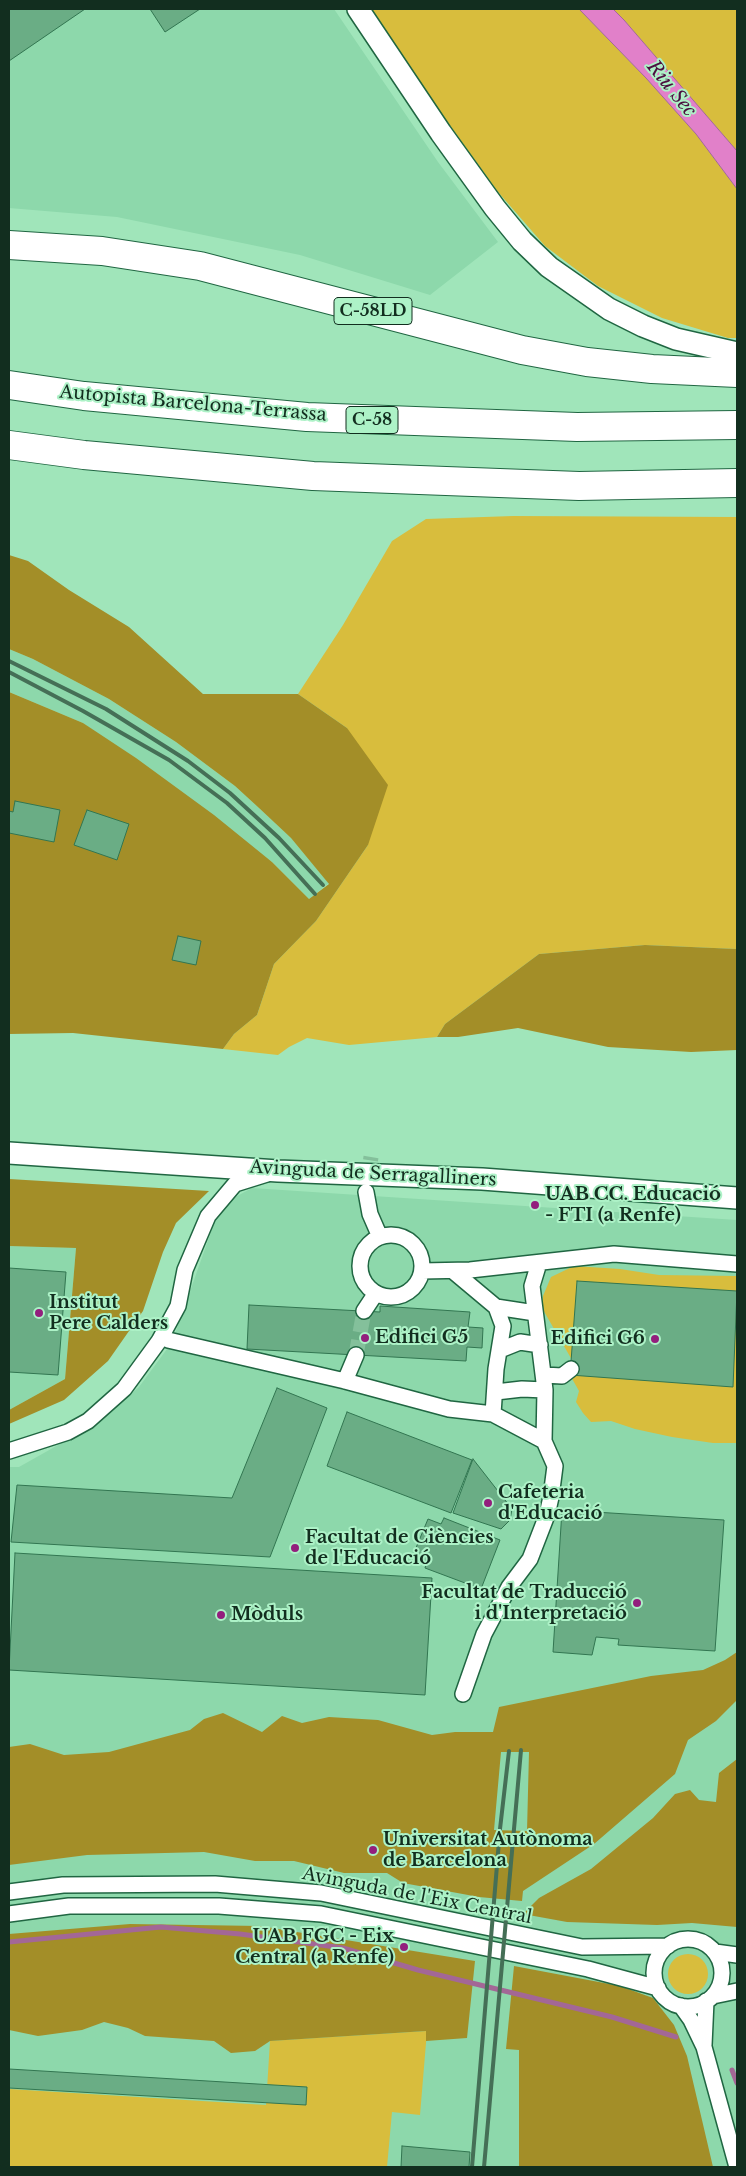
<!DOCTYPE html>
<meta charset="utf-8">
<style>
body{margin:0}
#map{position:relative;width:746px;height:2176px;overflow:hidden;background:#a0e5ba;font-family:"Libre Baskerville",serif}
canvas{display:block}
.frame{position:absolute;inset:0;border:10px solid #122e1f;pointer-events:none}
</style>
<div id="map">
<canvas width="746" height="2176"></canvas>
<div class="frame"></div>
</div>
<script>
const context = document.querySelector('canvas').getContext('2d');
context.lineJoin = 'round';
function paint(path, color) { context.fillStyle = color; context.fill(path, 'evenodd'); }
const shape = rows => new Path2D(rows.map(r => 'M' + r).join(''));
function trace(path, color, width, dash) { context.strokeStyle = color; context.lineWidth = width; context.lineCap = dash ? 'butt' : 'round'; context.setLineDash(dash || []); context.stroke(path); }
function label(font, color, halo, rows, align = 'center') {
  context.font = font + ' "Libre Baskerville",serif'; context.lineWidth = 4; context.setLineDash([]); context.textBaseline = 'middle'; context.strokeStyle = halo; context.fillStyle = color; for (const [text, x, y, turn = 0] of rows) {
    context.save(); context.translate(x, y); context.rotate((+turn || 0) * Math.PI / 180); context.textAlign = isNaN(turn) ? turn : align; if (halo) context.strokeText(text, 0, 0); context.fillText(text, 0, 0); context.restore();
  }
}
paint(shape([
 [9,9,334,9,438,162,498,242,430,295,300,255,117,217,9,208],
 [9,649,33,659,109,699,176,742,235,786,259,808,291,838,329,883,309,899,272,862,83,723,9,692],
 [252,1188,737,1220,737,2167,9,2167,9,1467,19,1467,99,1422,139,1387,167,1349,176,1331,217,1215,228,1201],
 [9,1246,76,1248,65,1379,9,1410]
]), '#8dd8ab');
paint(shape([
 [366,9,579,9,646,78,696,134,737,189,737,338,728,338,662,318,598,286,545,246,498,192],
 [613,9,737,9,737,151,624,20],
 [513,516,737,517,737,949,645,945,539,954,445,1024,437,1037,349,1045,307,1038,289,1047,278,1055,223,1049,234,1034,257,1015,274,964,316,921,368,845,347,728,298,694,343,625,392,541,426,519],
 [574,1266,620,1269,659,1275,737,1276,737,1443,713,1443,672,1437,635,1429,611,1421,591,1422,583,1413,576,1402,579,1391,570,1375,572,1360,542,1308,543,1296,551,1277],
 '668 1974a20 20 0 1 1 40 0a20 20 0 1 1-40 0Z',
 [427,2031,420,2115,392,2112,387,2167,9,2167,9,2089,266,2105,270,2041]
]), '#d8bd3d');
paint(shape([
 [9,555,28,561,69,590,129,627,203,694,298,694,347,728,388,785,368,845,316,921,274,964,257,1015,234,1034,223,1049,73,1033,9,1034,9,692,83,723,136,758,214,815,272,862,309,899,329,884,291,838,259,808,235,786,176,742,109,699,33,659,9,649],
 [645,945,737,949,737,1050,691,1052,608,1047,518,1028,458,1037,437,1037,445,1024,539,954],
 [9,1179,209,1191,176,1223,163,1252,143,1311,108,1361,64,1400,9,1424,9,1410,65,1379,76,1248,9,1246],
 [737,1652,737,1700,716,1721,688,1740,675,1774,594,1844,523,1891,522,1901,479,1897,403,1883,387,1873,344,1873,294,1861,255,1861,204,1852,87,1855,9,1865,9,1747,30,1744,64,1755,109,1752,190,1730,204,1719,223,1713,262,1732,282,1716,302,1723,329,1717,378,1720,432,1735,455,1732,493,1732,499,1707,651,1676,703,1670,725,1660],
 [501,1752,529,1752,527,1831,494,1830],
 [737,1759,737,1927,692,1923,657,1925,567,1922,523,1914,539,1898,591,1869,653,1818,675,1794,690,1790,699,1800,716,1802,719,1773],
 [130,1924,260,1926,475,1961,467,2038,426,2041,426,2031,270,2041,255,2051,231,2053,214,2041,145,2036,128,2028,104,2022,82,2030,38,2036,9,2030,9,1934],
 [514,1966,620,1986,653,1998,674,2025,687,2056,713,2167,519,2167,519,2050,506,2049]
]), '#a38e28');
const water = shape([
 [579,9,613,9,624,20,737,151,737,189,696,134,646,78,579,9]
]);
paint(water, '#e180c9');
trace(water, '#a36796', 1);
trace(shape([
 [9,1942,161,1927,240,1934,343,1948,418,1970,612,2017,676,2037],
 [732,2070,737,2083]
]), '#a36796', 5);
const building = shape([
 [9,9,85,9,9,61,9,9],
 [150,9,200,9,165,32,150,9],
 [15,801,60,810,54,842,9,833,9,811,13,812,15,801],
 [87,810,129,824,117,860,74,845,87,810],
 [178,936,201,941,196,965,172,960,178,936],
 [9,1268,66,1272,58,1375,9,1372,9,1268],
 [577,1281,737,1291,733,1387,570,1375,577,1281],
 [249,1305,380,1312,380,1306,470,1312,468,1327,483,1328,482,1348,467,1347,466,1361,247,1349,249,1305],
 [277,1388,327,1408,270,1557,11,1542,17,1485,232,1498,277,1388],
 [347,1412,472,1460,451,1513,327,1466,347,1412],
 [473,1459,512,1509,510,1520,501,1529,453,1513,473,1459],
 [562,1510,724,1520,715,1651,618,1645,619,1639,596,1637,592,1655,553,1652,562,1510],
 [444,1518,500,1540,481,1589,425,1568,427,1561,413,1555,428,1519,441,1524,444,1518],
 [15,1553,432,1578,425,1695,9,1670,15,1553],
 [9,2069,307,2087,306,2105,9,2088,9,2069],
 [402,2146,470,2152,469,2167,401,2167,402,2146]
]);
paint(building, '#6aad85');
trace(building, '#327651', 1);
trace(shape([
 [367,1183,371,1157],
 [356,1355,364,1311]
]), '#84c09b', 15, [15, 8]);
const street = shape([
 [366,1192,370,1214,380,1237],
 '360 1266a31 31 0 1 1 62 0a31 31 0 1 1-62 0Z',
 [422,1271,470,1270,614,1254,737,1264],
 [453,1271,496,1307,535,1313],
 [364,1311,376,1293],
 [168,1340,345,1381,449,1409,493,1414,544,1441],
 [500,1350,520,1342,540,1345],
 [544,1375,562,1376,571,1369],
 [345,1381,356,1355],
 [496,1392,522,1389,545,1390],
 [493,1414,496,1369,503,1326,496,1307],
 [9,1451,68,1432,88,1421,124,1389,159,1341,178,1306,185,1270,208,1216,235,1184,267,1174],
 [463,1694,484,1634,509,1587,530,1559,547,1515,551,1497,555,1466,544,1441,545,1390,532,1286,539,1263],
 [9,1892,63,1885,215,1884,321,1893,582,1947,668,1946],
 [9,1914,69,1906,219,1906,321,1914,588,1969,658,1988],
 '654 1973a34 34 0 1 1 68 0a34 34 0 1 1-68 0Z',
 [715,1952,737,1955],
 [713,1996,737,1991],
 [681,2006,691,2020,704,2047,737,2167],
 [704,2045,706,2001]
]);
const secondary = shape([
 [358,9,441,133,495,208,522,241,549,267,609,309,643,326,676,339,737,353],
 [9,1153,278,1171,482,1179,737,1198]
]);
const highway = shape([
 [9,245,102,251,200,266,522,350,587,362,652,369,737,373],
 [9,385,84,396,307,417,577,427,737,425],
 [9,445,84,455,313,476,579,486,737,483]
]);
trace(street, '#206642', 18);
trace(secondary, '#206642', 24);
trace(highway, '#206642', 30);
trace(street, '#fff', 15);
trace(secondary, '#fff', 21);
trace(highway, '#fff', 28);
trace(shape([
 [9,661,106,709,188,761,230,793,279,838,323,885],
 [9,672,83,711,169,760,227,803,265,838,315,894],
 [472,2167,500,1829,509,1751],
 [484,2167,521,1750]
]), '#456f56', 4);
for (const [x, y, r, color] of [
 [535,1205,5,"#931f7d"],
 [39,1313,5,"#931f7d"],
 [365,1338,5,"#931f7d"],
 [655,1339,5,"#931f7d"],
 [488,1503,5,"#931f7d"],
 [295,1548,5,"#931f7d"],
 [637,1603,5,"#931f7d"],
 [221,1615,5,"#931f7d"],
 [373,1850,5,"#931f7d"],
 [404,1947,5,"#931f7d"]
]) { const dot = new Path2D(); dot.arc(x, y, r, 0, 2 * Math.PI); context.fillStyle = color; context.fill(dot); trace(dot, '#adf2c7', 2); }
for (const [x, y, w] of [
 [373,311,78],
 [372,420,52]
]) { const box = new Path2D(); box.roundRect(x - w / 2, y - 13.5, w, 27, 4); context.fillStyle = '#adf2c7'; context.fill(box); trace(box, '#122e1f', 1); }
label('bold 16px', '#122e1f', null, [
 ["C-58LD",373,311],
 ["C-58",372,420]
]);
label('18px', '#122e1f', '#adf2c7', [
 ["Autopista Barcelona-Terrassa",193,404,5],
 ["Avinguda de Serragalliners",373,1174,3],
 ["Avinguda de l'Eix Central",417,1896,11]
]);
label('bold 18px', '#122e1f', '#adf2c7', [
 ["UAB CC. Educació",545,1195],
 ["- FTI (a Renfe)",545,1216],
 ["Institut",49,1303],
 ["Pere Calders",49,1324],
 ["Edifici G5",375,1338],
 ["Edifici G6",645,1339,"right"],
 ["Cafeteria",498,1493],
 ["d'Educació",498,1514],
 ["Facultat de Ciències",305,1538],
 ["de l'Educació",305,1559],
 ["Facultat de Traducció",627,1593,"right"],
 ["i d'Interpretació",627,1614,"right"],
 ["Mòduls",231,1615],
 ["Universitat Autònoma",383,1840],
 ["de Barcelona",383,1861],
 ["UAB FGC - Eix",394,1937,"right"],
 ["Central (a Renfe)",394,1958,"right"]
], 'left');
label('italic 19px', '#4c0f40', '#adf2c7', [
 ["Riu Sec",671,89,51]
]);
</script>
